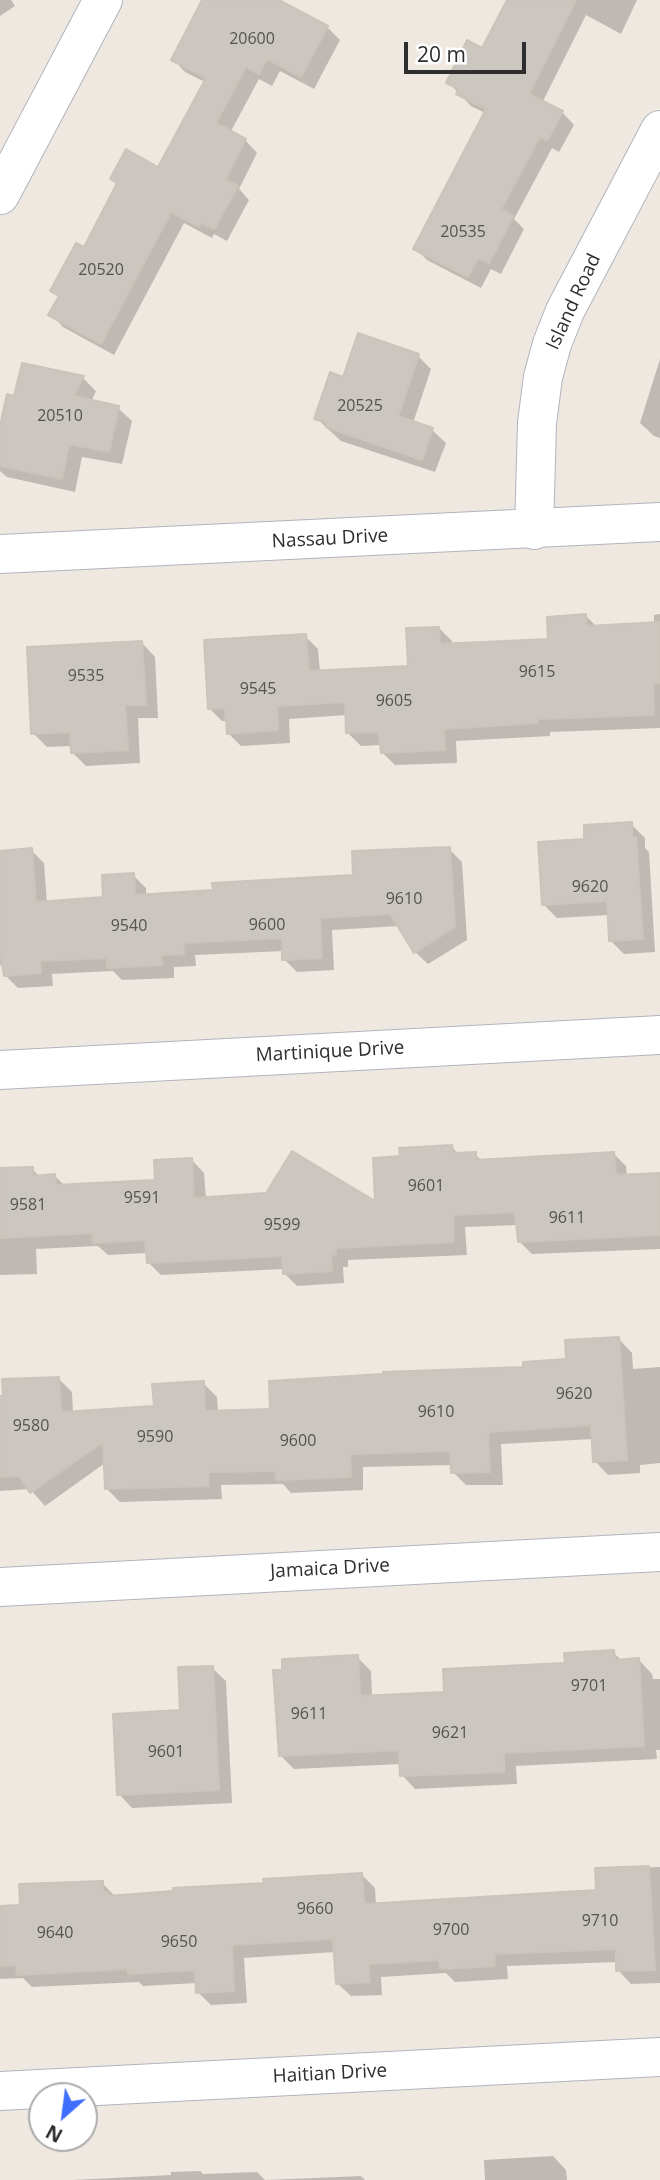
<!DOCTYPE html>
<style>
body{margin:0}
#map{position:relative;width:660px;height:2180px;overflow:hidden;background:#efe8e1;font-family:"Open Sans",sans-serif}
canvas{display:block}
.north{position:absolute;left:28px;top:2082px;width:70px;height:70px;box-sizing:border-box;background:#fff;border:2px solid #ababab;border-radius:50%;rotate:208deg;font-size:19px;font-weight:700;line-height:28px;text-align:center;color:#2e2e2e}
.north::after{content:'';display:block;margin:auto;width:24px;height:32px;background:#3f6dfd;clip-path:polygon(50% 0,100% 100%,50% 72%,0 100%)}
.scale{position:absolute;left:404px;top:42px;width:122px;height:32px;box-sizing:border-box;border:4px solid #2e2e2e;border-top:0;padding-left:9px;font-size:21px;line-height:24px;white-space:nowrap;color:#2e2e2e;-webkit-text-stroke:5px #fff;paint-order:stroke}
</style>
<div id="map">
<canvas width="660" height="2180"></canvas>
<div class="north">N</div>
<div class="scale">20 m</div>
</div>
<script>
const context = document.querySelector('canvas').getContext('2d');
context.lineJoin = 'round';
function paint(path, color) { context.fillStyle = color; context.fill(path, 'evenodd'); }
const shape = rows => new Path2D(rows.map(r => 'M' + r).join(''));
function trace(path, color, width, dash) { context.strokeStyle = color; context.lineWidth = width; context.lineCap = dash ? 'butt' : 'round'; context.setLineDash(dash || []); context.stroke(path); }
function label(font, color, halo, rows, align = 'center') {
  context.font = font + ' "Open Sans",sans-serif'; context.lineWidth = 6; context.setLineDash([]); context.textBaseline = 'middle'; context.strokeStyle = halo; context.fillStyle = color; for (const [text, x, y, turn = 0] of rows) {
    context.save(); context.translate(x, y); context.rotate((+turn || 0) * Math.PI / 180); context.textAlign = isNaN(turn) ? turn : align; if (halo) context.strokeText(text, 0, 0); context.fillText(text, 0, 0); context.restore();
  }
}
paint(shape([
 [0,0,11,0,15,6,0,16],
 [204,0,276,0,327,27,340,40,314,89,280,71,272,86,259,79,230,133,245,140,257,153,239,189,249,200,227,241,214,234,212,238,184,223,114,355,63,327,51,314,60,298,53,291,84,249,118,185,113,179,159,169,205,82,185,72,173,59],
 [509,0,637,0,621,34,586,15,542,103,562,112,574,125,559,152,552,148,514,219,524,229,501,274,491,269,481,288,427,260,415,248,485,113,471,106,448,82,483,51],
 [418,356,431,369,413,423,432,430,446,443,435,472,341,441,316,418,344,379],
 [660,359,660,438,654,436,640,423],
 [23,365,83,378,96,391,91,402,118,408,132,421,122,464,82,457,75,492,7,477,0,471,0,433,16,398],
 [660,614,660,728,550,732,550,736,456,741,457,763,395,765,382,752,382,745,361,746,348,733,347,715,289,719,290,743,241,746,228,733,227,721,222,721,209,708,305,636,318,649,320,672,410,668,439,628,452,641,452,646,550,641,586,616,597,627,654,624,654,615],
 [142,643,155,657,158,718,138,718,140,763,86,766,73,753,72,746,47,747,33,733],
 [631,824,645,838,645,848,649,852,655,952,624,954,610,940,609,915,557,918,543,904,586,841],
 [449,849,462,862,467,940,428,964,415,952,399,926,332,930,334,970,297,972,284,959,284,951,195,955,196,966,174,967,174,978,122,980,113,971,52,974,53,986,18,988,5,975,4,965,0,965,0,852,31,850,44,863,47,903,105,899,133,875,146,888,146,896,215,892,355,877],
 [452,1147,459,1155,475,1154,483,1162,613,1153,626,1166,627,1176,660,1175,660,1249,532,1254,519,1241,518,1225,465,1227,467,1255,348,1260,348,1267,343,1267,344,1283,297,1286,284,1273,284,1269,161,1275,148,1262,148,1253,108,1255,98,1246,36,1249,37,1274,0,1275,0,1170,32,1169,40,1177,55,1176,65,1186,157,1181,191,1159,204,1173,206,1199,377,1205,401,1158],
 [619,1339,632,1353,633,1369,660,1367,660,1463,640,1465,640,1473,608,1475,595,1461,593,1439,501,1444,503,1485,466,1485,453,1472,452,1465,363,1467,363,1490,291,1493,283,1484,221,1485,222,1499,120,1502,106,1488,105,1463,45,1506,30,1489,0,1491,0,1398,58,1378,72,1392,73,1413,155,1408,203,1383,217,1397,218,1413,272,1411,567,1361],
 [613,1652,622,1661,639,1660,652,1674,653,1679,660,1679,660,1750,656,1750,657,1759,516,1766,517,1784,415,1789,402,1775,401,1764,294,1769,281,1756,357,1657,371,1671,372,1697,446,1694],
 [212,1668,226,1681,232,1803,132,1808,119,1794],
 [660,1867,660,1983,631,1984,618,1970,618,1962,507,1966,508,1979,455,1982,446,1973,381,1977,382,1995,351,1996,337,1983,335,1952,244,1958,247,2003,211,2005,198,1992,197,1983,143,1986,139,1982,32,1987,23,1978,0,1979,0,1908,22,1907,102,1883,116,1897,362,1875,375,1888,376,1905,598,1892,597,1869],
 [553,2156,566,2170,567,2180,485,2180,484,2160],
 [200,2171,203,2174,257,2172,265,2180,361,2176,365,2180,72,2180,171,2175,171,2172]
]), '#0003');
const building = shape([
 [202,0,279,0,328,26,301,77,267,59,259,74,246,67,216,123,246,139,225,180,238,186,214,229,201,223,199,227,171,212,101,344,48,315,59,296,50,291,76,243,84,247,117,183,110,179,126,149,158,167,206,78,171,60,202,0],
 [507,0,576,0,529,94,563,111,547,141,540,137,501,209,513,216,489,263,478,258,468,277,413,249,486,109,456,94,459,89,446,83,467,40,482,48,507,0],
 [358,333,419,354,398,416,433,428,422,460,326,427,327,423,314,419,330,372,343,377,358,333],
 [22,363,84,376,74,396,119,406,109,452,69,444,62,479,0,466,0,426,7,394,14,396,22,363],
 [586,614,587,626,660,622,660,683,653,684,654,715,538,719,538,723,444,729,445,750,381,753,379,732,346,733,345,702,277,706,278,730,227,734,225,708,208,709,204,640,306,634,309,671,408,666,406,628,439,627,440,644,548,639,547,617,586,614],
 [142,641,146,705,125,705,128,750,71,753,70,732,31,734,27,647,142,641],
 [632,822,632,837,636,837,643,939,609,941,607,901,542,905,538,842,584,839,584,825,632,822],
 [450,847,455,927,414,953,390,914,320,918,322,958,282,960,282,938,183,943,184,954,161,955,162,965,107,968,107,958,40,961,41,973,4,976,0,952,0,851,32,848,36,902,103,897,102,875,134,873,135,895,213,890,212,883,353,875,352,851,450,847],
 [452,1145,453,1153,476,1152,476,1160,614,1152,616,1175,660,1173,660,1235,518,1242,515,1212,453,1215,454,1242,336,1248,336,1254,331,1255,332,1271,283,1274,282,1256,147,1263,145,1240,93,1243,92,1233,0,1238,0,1168,33,1167,33,1176,55,1174,56,1185,155,1180,154,1160,192,1158,194,1198,266,1193,292,1151,375,1201,373,1158,400,1156,399,1148,452,1145],
 [619,1337,627,1460,593,1462,591,1425,488,1432,490,1472,451,1473,450,1451,350,1454,351,1477,276,1480,276,1471,208,1472,209,1486,105,1489,103,1442,30,1493,19,1476,0,1477,0,1396,3,1396,2,1379,59,1377,61,1412,154,1406,152,1384,204,1381,205,1411,270,1409,269,1381,383,1374,383,1372,523,1367,523,1362,566,1359,565,1340,619,1337],
 [614,1650,615,1660,639,1658,644,1746,504,1753,504,1772,400,1776,399,1750,279,1756,273,1670,282,1670,282,1659,358,1655,360,1696,444,1692,443,1669,565,1663,564,1653,614,1650],
 [213,1666,219,1790,117,1795,113,1714,180,1710,178,1667,213,1666],
 [649,1866,655,1970,616,1971,616,1949,494,1954,495,1966,440,1969,439,1960,368,1964,370,1982,336,1984,333,1939,232,1945,234,1991,196,1993,195,1970,128,1974,128,1969,17,1975,16,1965,0,1966,0,1906,20,1905,19,1884,103,1881,103,1892,108,1892,108,1896,173,1891,173,1888,264,1883,263,1879,362,1873,364,1904,596,1890,595,1868,649,1866]
]);
paint(building, '#cbc6bf');
trace(building, '#cbc4ba', 2);
const minor = shape([
 [0,195,103,0],
 [534,530,537,423,543,377,552,344,565,311,660,130],
 [0,554,660,522],
 [0,1070,660,1035],
 [0,1587,660,1552],
 [0,2091,660,2057]
]);
trace(minor, '#b1b4be', 40);
trace(minor, '#fff', 38);
label('16px', '#555452', null, [
 ["20600",252,39],
 ["20535",463,232],
 ["20520",101,270],
 ["20525",360,406],
 ["20510",60,416],
 ["9615",537,672],
 ["9535",86,676],
 ["9545",258,689],
 ["9605",394,701],
 ["9620",590,887],
 ["9610",404,899],
 ["9600",267,925],
 ["9540",129,926],
 ["9601",426,1186],
 ["9591",142,1198],
 ["9581",28,1205],
 ["9611",567,1218],
 ["9599",282,1225],
 ["9620",574,1394],
 ["9610",436,1412],
 ["9580",31,1426],
 ["9590",155,1437],
 ["9600",298,1441],
 ["9701",589,1686],
 ["9611",309,1714],
 ["9621",450,1733],
 ["9601",166,1752],
 ["9660",315,1909],
 ["9710",600,1921],
 ["9700",451,1930],
 ["9640",55,1933],
 ["9650",179,1942]
]);
label('19px', '#2e2e2e', '#fff', [
 ["Island Road",574,302,-65],
 ["Nassau Drive",330,539,-3],
 ["Martinique Drive",330,1052,-3],
 ["Jamaica Drive",330,1569,-3],
 ["Haitian Drive",330,2074,-3]
]);
</script>
